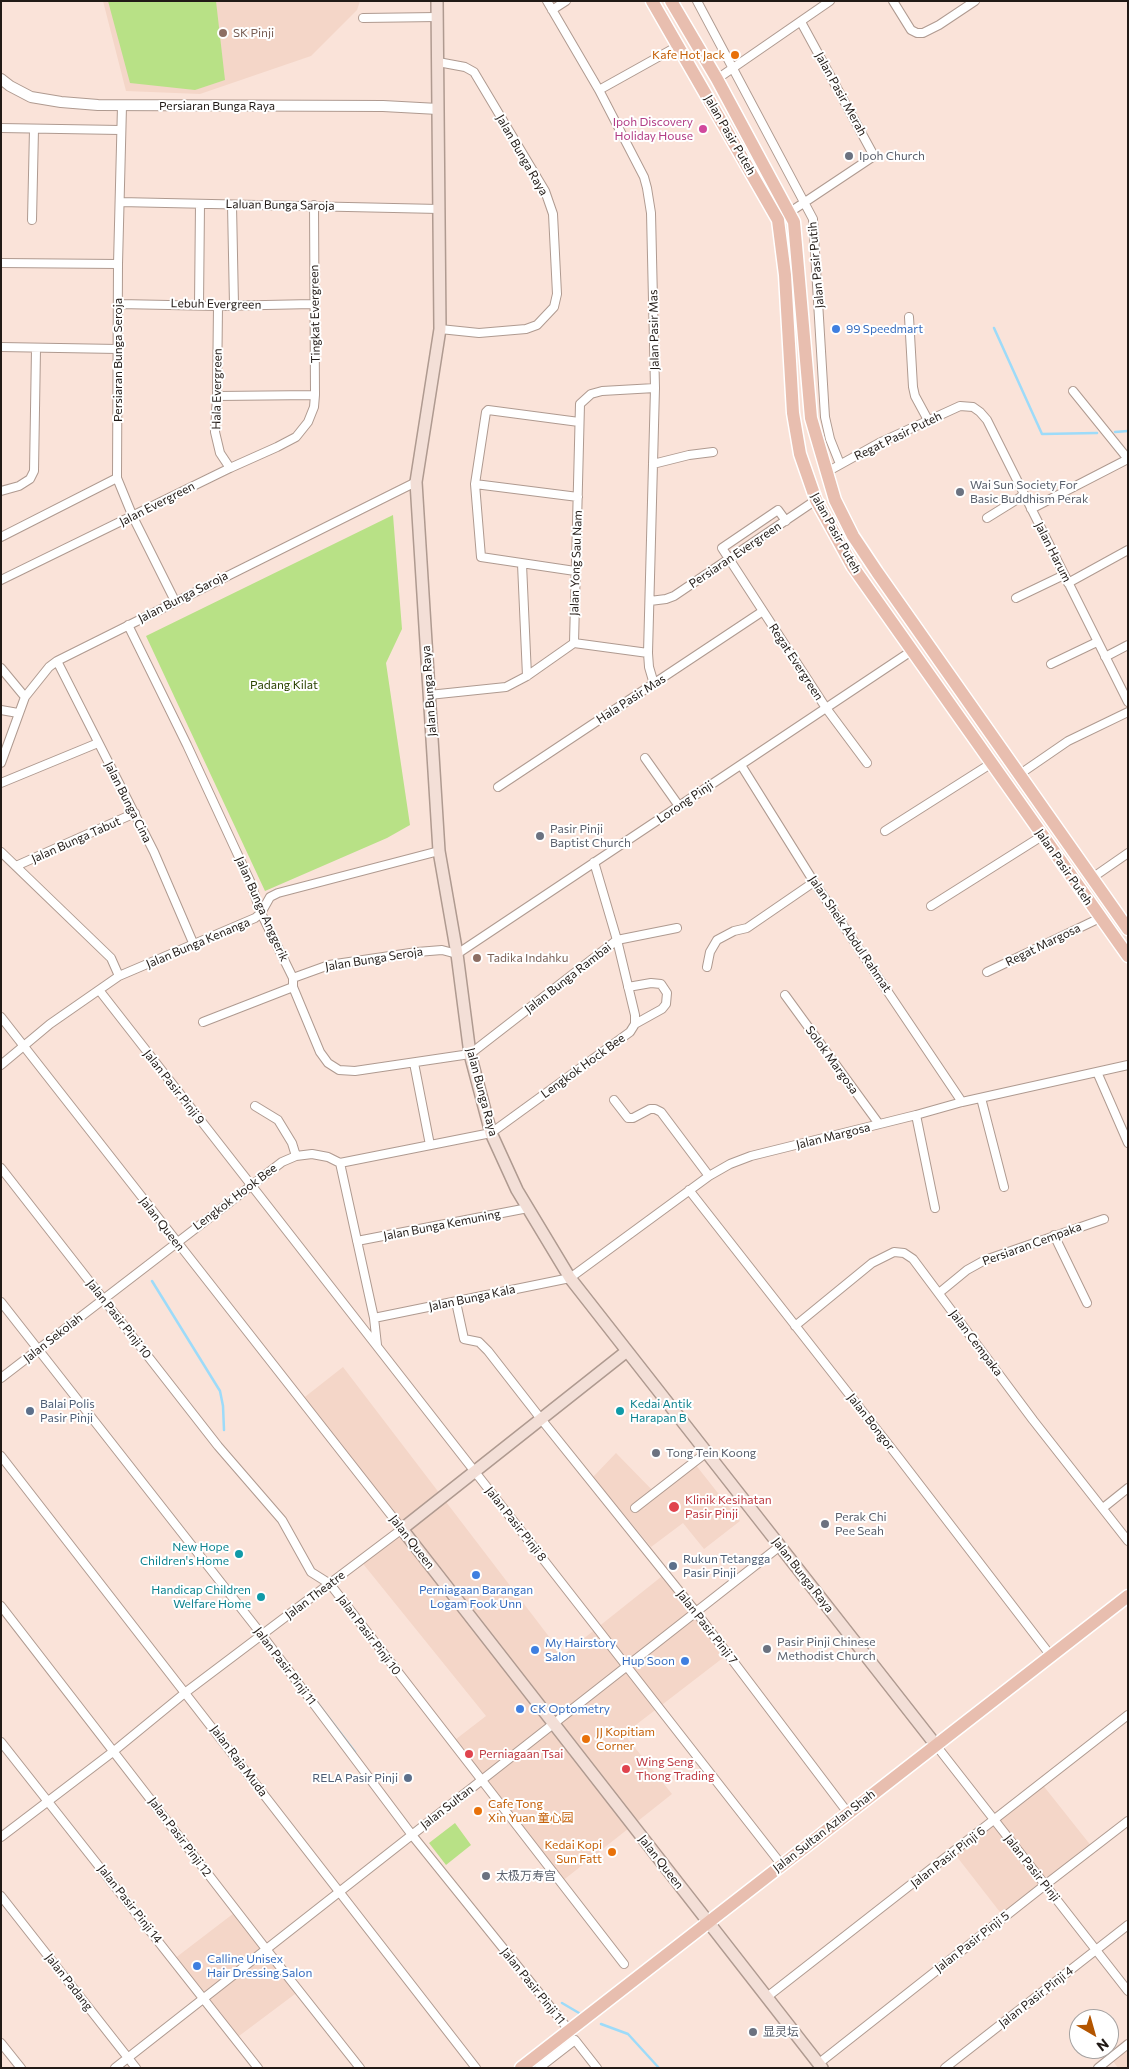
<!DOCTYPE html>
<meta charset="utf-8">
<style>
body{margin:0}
#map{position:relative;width:1129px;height:2069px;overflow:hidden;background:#fae3d9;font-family:Commissioner,sans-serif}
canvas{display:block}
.frame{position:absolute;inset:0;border:2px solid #211a16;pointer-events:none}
.north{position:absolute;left:1069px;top:2009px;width:50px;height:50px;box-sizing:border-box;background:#fff;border:1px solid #a6a3a2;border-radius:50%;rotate:142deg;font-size:14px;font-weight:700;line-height:20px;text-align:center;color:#211a16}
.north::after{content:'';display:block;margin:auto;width:18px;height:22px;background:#b35500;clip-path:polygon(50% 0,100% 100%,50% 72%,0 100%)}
</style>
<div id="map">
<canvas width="1129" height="2069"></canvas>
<div class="frame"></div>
<div class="north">N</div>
</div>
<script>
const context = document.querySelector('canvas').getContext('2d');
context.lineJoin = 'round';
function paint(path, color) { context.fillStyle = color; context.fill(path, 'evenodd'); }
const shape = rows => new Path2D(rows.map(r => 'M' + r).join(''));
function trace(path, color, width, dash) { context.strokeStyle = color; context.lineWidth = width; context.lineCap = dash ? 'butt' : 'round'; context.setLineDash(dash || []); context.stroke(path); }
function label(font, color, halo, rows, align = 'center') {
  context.font = font + ' Commissioner,"Noto Sans SC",sans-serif'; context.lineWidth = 4; context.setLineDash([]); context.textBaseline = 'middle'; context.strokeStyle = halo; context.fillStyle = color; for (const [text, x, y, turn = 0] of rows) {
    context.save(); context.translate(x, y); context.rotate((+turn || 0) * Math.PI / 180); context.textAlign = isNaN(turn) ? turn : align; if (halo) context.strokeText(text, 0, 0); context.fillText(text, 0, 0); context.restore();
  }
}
paint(shape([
 [103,1,360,1,357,10,311,56,200,94,126,91],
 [343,1367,563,1655,666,1573,728,1654,624,1734,672,1794,561,1882,451,1743,486,1716,360,1560,403,1529,301,1400],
 [616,1453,656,1494,695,1464,740,1521,704,1549,683,1523,651,1547,593,1477],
 [1042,1784,1092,1847,1003,1916,954,1853],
 [238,1910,299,1991,235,2039,174,1959],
 [1128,2050,1128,2068,1118,2068,1113,2061]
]), '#f4d6c8');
paint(shape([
 [108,1,216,1,225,80,195,90,130,83],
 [393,515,402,629,386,663,410,825,387,838,265,891,146,636],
 [455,1823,471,1845,446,1865,429,1843]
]), '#b8e186');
trace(shape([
 [994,328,1042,434,1097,433],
 [1115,432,1128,431],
 [152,1281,220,1391,223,1406,224,1430],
 [306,1688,355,1752],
 [562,2003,579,2013],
 [601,2024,628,2034,659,2068]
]), '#9ddbf9', 2.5);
const minor = shape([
 [547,1,599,90,644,177,647,188,651,213,655,388,648,653,649,667,654,684],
 [697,1,813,219,825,417,830,439,840,464],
 [893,1,911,30,917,33,923,33,939,25,975,1],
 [552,10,566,1],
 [363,18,437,17],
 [438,62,465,67,474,72,545,191,553,214,557,294,554,307,537,325,526,329,479,333,440,329],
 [717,79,830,1],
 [599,90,678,46],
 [122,106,118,264,117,478,133,517,175,601],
 [1,128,120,130],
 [120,202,439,209],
 [232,205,234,305],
 [790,212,874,156,801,22],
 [32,220,34,129],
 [1,263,118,264],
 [119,304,218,306,313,304],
 [199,305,200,204],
 [218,306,217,396,215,432,220,453,230,468],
 [909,317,913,387,915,396,928,420],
 [1,347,118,349],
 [1073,391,1128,459],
 [217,396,315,395],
 [653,464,689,455,713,452],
 [825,473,879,443,960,406,973,407,980,412,987,420,1128,702],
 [475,484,481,557,575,571],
 [1,491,19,486,30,479,34,471,36,349],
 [578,497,475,484,486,412,488,410,579,422],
 [1031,509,1128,459],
 [987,518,1024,495],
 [786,521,778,510,722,548,826,708,867,763],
 [1,537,117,478],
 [522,564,527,676],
 [1,580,230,468,277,447,296,437,308,422,314,407,315,395,314,205],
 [1068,583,1128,550],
 [1016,598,1064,575],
 [650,601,666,599,674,596,816,500],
 [128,625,187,745,250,881,261,913,293,978,293,987,320,1052,328,1063,339,1070,355,1071,470,1054,617,940,677,928],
 [574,643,648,653],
 [1105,657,1128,645],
 [57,661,154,852,194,945],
 [1051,664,1097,642],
 [1,668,25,697],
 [429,695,506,687,527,676,574,643,580,404,591,394,602,391,655,388],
 [1,710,18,713],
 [645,758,679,806],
 [1,763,25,697,49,667,57,661,416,482],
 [741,765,814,882,962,1102],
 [1020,774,1068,741,1128,712],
 [1,783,98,743],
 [498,787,763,611],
 [885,831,992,763],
 [1,852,111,958,119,976],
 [16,866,135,813],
 [1092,878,1128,853],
 [931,906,1042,836],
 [707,967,710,952,717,940,734,931,747,928,814,882],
 [987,972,1100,918],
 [293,978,329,965,417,952,442,950,457,954,913,650],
 [628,987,651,983,661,984,667,993,666,1004,662,1009,635,1024],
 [99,990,781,1864],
 [785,995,879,1124],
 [1,1017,402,1529,186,1692,114,1751,1,1837],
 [203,1022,293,987],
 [414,1063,430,1145],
 [1,1065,50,1024,119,976,255,918,261,913,270,897,278,893,439,851],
 [1097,1072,1128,1143],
 [981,1098,1004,1187],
 [614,1100,628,1118,633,1118,650,1109,655,1109,661,1112,709,1176],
 [255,1106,278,1120,292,1143,296,1156],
 [916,1115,935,1208],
 [340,1163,374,1318,377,1345],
 [1,1168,218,1446,282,1520,311,1572,330,1584,624,1964],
 [689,1190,899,1458,1051,1656],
 [1054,1235,1087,1303],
 [357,1241,528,1208],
 [939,1293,967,1270,985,1260,1104,1219],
 [1,1302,262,1635,412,1835,569,2030],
 [456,1302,464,1339,479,1342,488,1351,541,1419,696,1612,848,1813],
 [374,1318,570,1278,709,1176,730,1164,751,1156,916,1115,962,1102,1128,1065],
 [795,1326,872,1263,894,1252,904,1253,913,1259,1033,1420,1128,1541],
 [1,1378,282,1162,296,1156,312,1154,328,1157,340,1163,491,1133,630,1032,635,1024,635,1015,617,940,594,862],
 [1,1456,476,2068],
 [635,1508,707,1452],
 [1103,1508,1128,1488],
 [1,1606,266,1949,360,2068],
 [1,1742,258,2068],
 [935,1744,1128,1991],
 [1,1896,136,2068],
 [767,1997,1128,1715],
 [1,2043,21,2068],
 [818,2064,1045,1885,1128,1821],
 [115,2068,780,1546],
 [539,2068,575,2040,597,2068],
 [945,2068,1128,1925],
 [1098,2068,1128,2044]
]);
const tertiary = shape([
 [1,79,10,86,31,97,61,102,98,105,383,106,438,109]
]);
const secondary = shape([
 [437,1,440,329,416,482,439,851,457,954,470,1054,491,1133,517,1190,570,1278,935,1744],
 [627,1351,402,1529,822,2068]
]);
const primary = shape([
 [652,1,778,220,785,275,793,413,800,454,816,500,853,567,1128,956],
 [671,1,717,79,794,222,811,418,835,500,853,536,877,572,1128,929],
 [521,2068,1128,1596]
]);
trace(minor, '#af9a90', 10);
trace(tertiary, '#af9a90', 12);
trace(secondary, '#af9a90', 14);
trace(primary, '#fff', 15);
trace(minor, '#fff', 8);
trace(tertiary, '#fff', 10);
trace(secondary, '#f3dfd7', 11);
trace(primary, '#e8beaf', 12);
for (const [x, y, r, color] of [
 [223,33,5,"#8d6e63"],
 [735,55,5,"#e8710a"],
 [703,129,5,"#d1479c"],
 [849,156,5,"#6b7280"],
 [836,329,5,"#3f7fe0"],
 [960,492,5,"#6b7280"],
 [540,836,5,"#6b7280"],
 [477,958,5,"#8d6e63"],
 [30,1411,5,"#5c6f8a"],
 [620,1411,5,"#0f9aa8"],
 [656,1453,5,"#6b7280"],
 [674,1507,6,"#e0444e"],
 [825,1524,5,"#6b7280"],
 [239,1554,5,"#0f9aa8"],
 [673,1566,5,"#5c6f8a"],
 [476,1575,5,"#3f7fe0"],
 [261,1597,5,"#0f9aa8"],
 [767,1649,5,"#6b7280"],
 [535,1650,5,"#3f7fe0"],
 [685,1661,5,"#3f7fe0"],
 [520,1709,5,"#3f7fe0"],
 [586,1739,5,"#e8710a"],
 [469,1754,5,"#e0444e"],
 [626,1769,5,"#e0444e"],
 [408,1778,5,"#5c6f8a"],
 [478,1811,5,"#e8710a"],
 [612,1852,5,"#e8710a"],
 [486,1876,5,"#6b7280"],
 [197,1966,5,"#3f7fe0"],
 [753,2032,5,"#6b7280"]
]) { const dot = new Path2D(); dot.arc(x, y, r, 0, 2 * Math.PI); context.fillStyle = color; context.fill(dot); trace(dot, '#fff', 2); }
label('12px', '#785e54', '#fff', [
 ["SK Pinji",233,33],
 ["Tadika Indahku",487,958]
], 'left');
label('12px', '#c56008', '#fff', [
 ["Kafe Hot Jack",725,55],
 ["JJ Kopitiam",596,1732,"left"],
 ["Corner",596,1746,"left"],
 ["Cafe Tong",488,1804,"left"],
 ["Xin Yuan 童心园",488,1818,"left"],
 ["Kedai Kopi",602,1845],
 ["Sun Fatt",602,1859]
], 'right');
label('12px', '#211a16', '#fff', [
 ["Jalan Pasir Merah",841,94,61],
 ["Persiaran Bunga Raya",217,106],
 ["Jalan Pasir Puteh",730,135,60],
 ["Jalan Bunga Raya",522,155,60],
 ["Laluan Bunga Saroja",280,205,1],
 ["Jalan Pasir Putih",816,265,-95],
 ["Lebuh Evergreen",216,304,1],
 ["Tingkat Evergreen",315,314,-91],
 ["Jalan Pasir Mas",654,330,-91],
 ["Persiaran Bunga Seroja",118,360,-90],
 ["Hala Evergreen",217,389,-89],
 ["Regat Pasir Puteh",898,436,-26],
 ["Jalan Evergreen",157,504,-27],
 ["Jalan Pasir Puteh",836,533,61],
 ["Jalan Harum",1053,552,63],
 ["Persiaran Evergreen",735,555,-34],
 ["Jalan Yong Sau Nam",576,563,-88],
 ["Jalan Bunga Saroja",183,597,-27],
 ["Regat Evergreen",796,662,57],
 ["Jalan Bunga Raya",429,691,-94],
 ["Hala Pasir Mas",631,699,-33],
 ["Jalan Bunga Cina",128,802,63],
 ["Lorong Pinji",685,802,-34],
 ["Jalan Bunga Tabut",76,840,-24],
 ["Jalan Pasir Puteh",1064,867,55],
 ["Jalan Bunga Anggerik",262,909,66],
 ["Jalan Sheik Abdul Rahmat",850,934,56],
 ["Jalan Bunga Kenanga",198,943,-23],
 ["Regat Margosa",1043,945,-26],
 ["Jalan Bunga Seroja",374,959,-9],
 ["Jalan Bunga Rambai",568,978,-38],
 ["Solok Margosa",832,1060,54],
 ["Lengkok Hock Bee",583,1066,-36],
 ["Jalan Pasir Pinji 9",174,1087,52],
 ["Jalan Bunga Raya",482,1092,75],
 ["Jalan Margosa",833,1136,-14],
 ["Lengkok Hook Bee",235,1197,-37],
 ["Jalan Queen",162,1224,52],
 ["Jalan Bunga Kemuning",442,1225,-11],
 ["Persiaran Cempaka",1032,1244,-20],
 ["Jalan Bunga Kala",472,1298,-12],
 ["Jalan Pasir Pinji 10",119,1319,52],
 ["Jalan Sekolah",53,1338,-38],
 ["Jalan Cempaka",976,1343,53],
 ["Jalan Bongor",871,1422,52],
 ["Jalan Pasir Pinji 8",516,1524,52],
 ["Jalan Queen",412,1542,52],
 ["Jalan Bunga Raya",803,1575,52],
 ["Jalan Theatre",315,1595,-37],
 ["Jalan Pasir Pinji 7",707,1627,52],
 ["Jalan Pasir Pinji 10",369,1635,53],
 ["Jalan Pasir Pinji 11",285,1666,53],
 ["Jalan Raja Muda",239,1761,53],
 ["Jalan Sultan",447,1807,-38],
 ["Jalan Sultan Azlan Shah",824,1831,-38],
 ["Jalan Pasir Pinji 12",180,1837,53],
 ["Jalan Pasir Pinji 6",948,1857,-38],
 ["Jalan Queen",661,1862,52],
 ["Jalan Pasir Pinji",1032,1868,52],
 ["Jalan Pasir Pinji 14",130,1904,52],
 ["Jalan Pasir Pinji 5",972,1942,-38],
 ["Jalan Padang",69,1982,52],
 ["Jalan Pasir Pinji 11",533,1986,51],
 ["Jalan Pasir Pinji 4",1036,1997,-38]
]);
label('12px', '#b23c85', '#fff', [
 ["Ipoh Discovery",693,122],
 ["Holiday House",693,136]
], 'right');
label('12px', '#5b616d', '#fff', [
 ["Ipoh Church",859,156],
 ["Wai Sun Society For",970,485],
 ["Basic Buddhism Perak",970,499],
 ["Pasir Pinji",550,829],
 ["Baptist Church",550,843],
 ["Tong Tein Koong",666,1453],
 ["Perak Chi",835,1517],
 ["Pee Seah",835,1531],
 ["Pasir Pinji Chinese",777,1642],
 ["Methodist Church",777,1656],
 ["太极万寿宫",496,1876],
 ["显灵坛",763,2032]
], 'left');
label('12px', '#366cbe', '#fff', [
 ["99 Speedmart",846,329],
 ["Perniagaan Barangan",476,1590,"center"],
 ["Logam Fook Unn",476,1604,"center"],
 ["My Hairstory",545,1643],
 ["Salon",545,1657],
 ["Hup Soon",675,1661,"right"],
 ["CK Optometry",530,1709],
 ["Calline Unisex",207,1959],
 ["Hair Dressing Salon",207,1973]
], 'left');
label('12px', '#2b4300', '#fff', [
 ["Padang Kilat",284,685]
]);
label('12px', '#4e5e75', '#fff', [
 ["Balai Polis",40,1404],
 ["Pasir Pinji",40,1418],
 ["Rukun Tetangga",683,1559],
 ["Pasir Pinji",683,1573],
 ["RELA Pasir Pinji",398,1778,"right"]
], 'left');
label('12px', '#0d838f', '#fff', [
 ["Kedai Antik",630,1404,"left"],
 ["Harapan B",630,1418,"left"],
 ["New Hope",229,1547],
 ["Children's Home",229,1561],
 ["Handicap Children",251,1590],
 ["Welfare Home",251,1604]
], 'right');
label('12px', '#be3a42', '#fff', [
 ["Klinik Kesihatan",685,1500],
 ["Pasir Pinji",685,1514],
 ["Perniagaan Tsai",479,1754],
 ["Wing Seng",636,1762],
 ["Thong Trading",636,1776]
], 'left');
</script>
